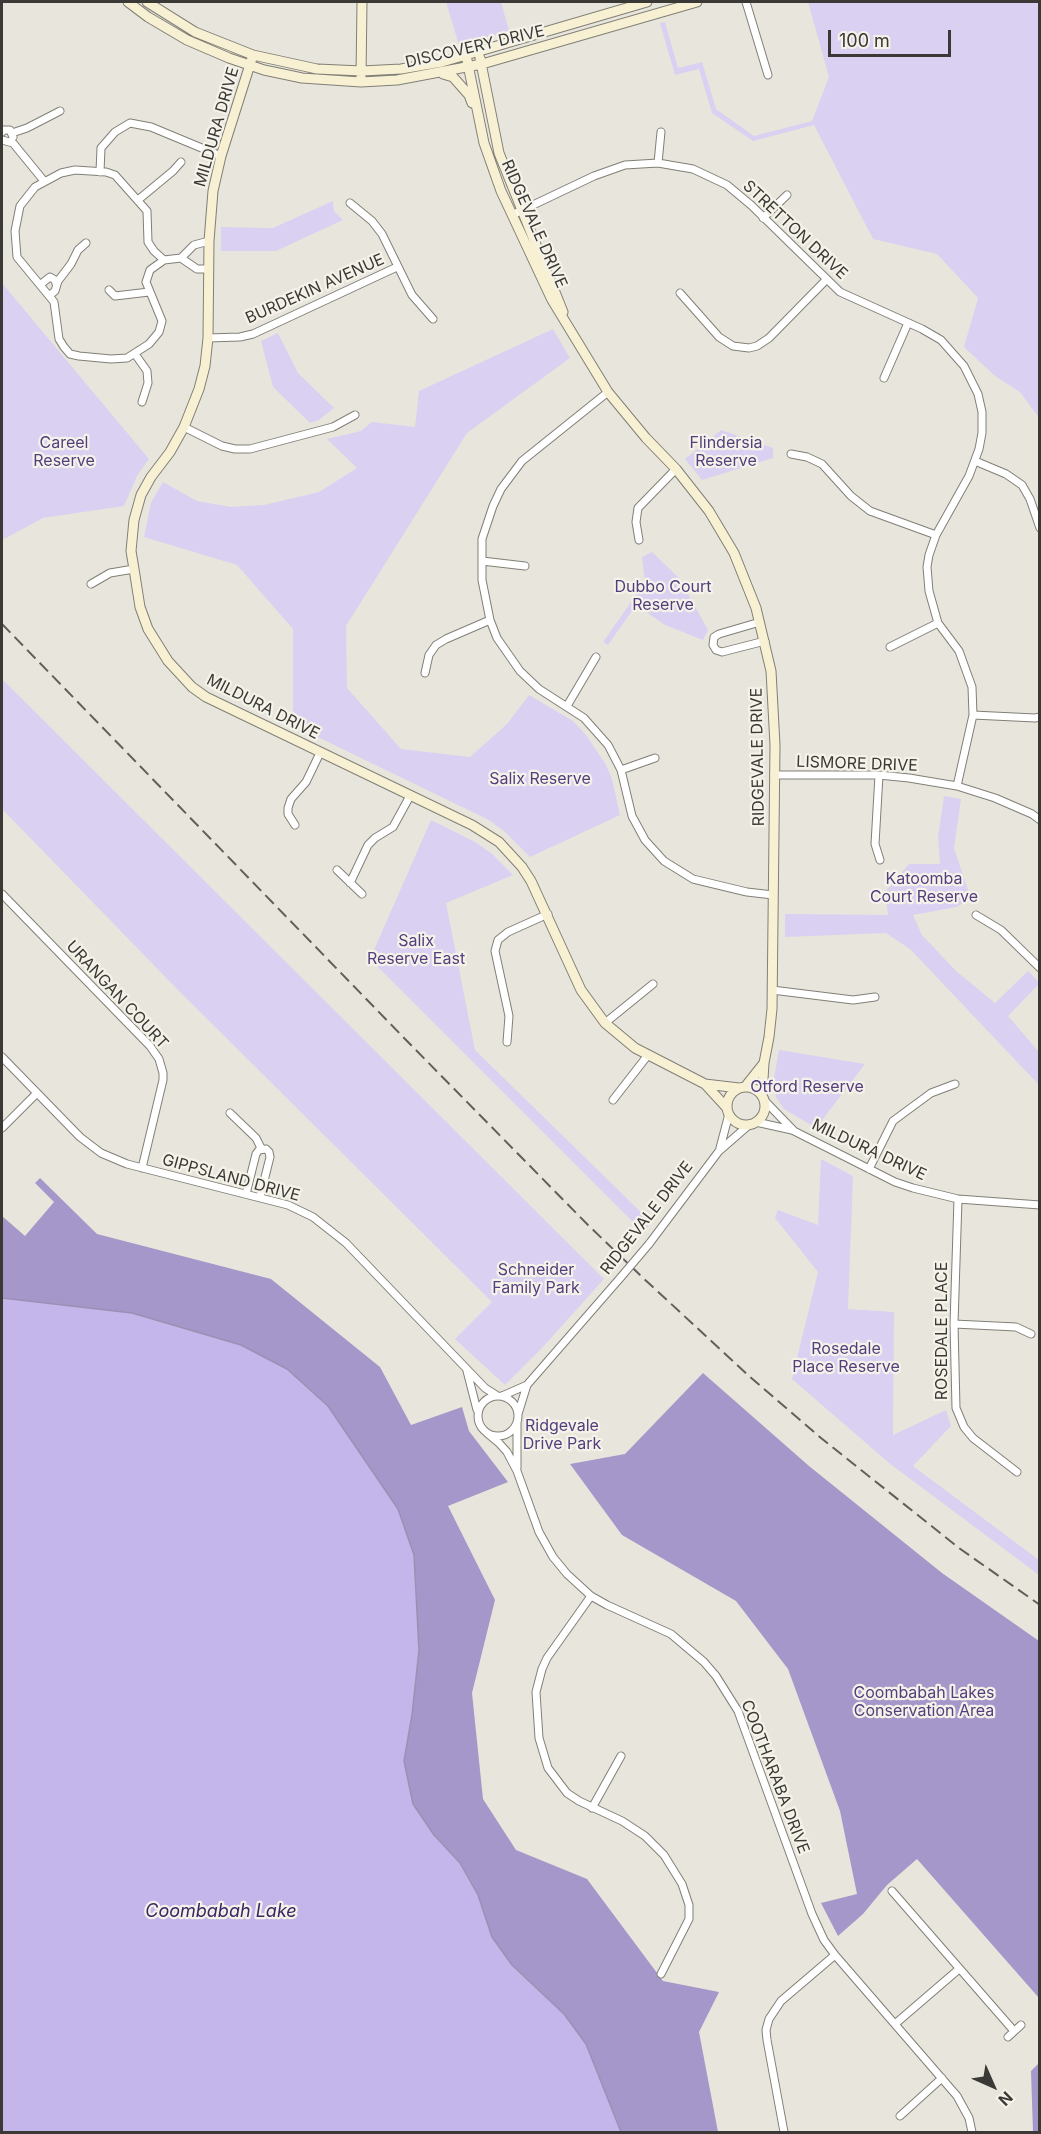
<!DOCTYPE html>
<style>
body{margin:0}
#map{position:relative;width:1041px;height:2134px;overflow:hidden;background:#e8e6dc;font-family:Inter,sans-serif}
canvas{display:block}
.frame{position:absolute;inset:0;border:3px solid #3a3935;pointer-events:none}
.north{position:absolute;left:963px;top:2056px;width:60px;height:60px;-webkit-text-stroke:4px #f5f3e9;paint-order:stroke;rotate:135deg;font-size:16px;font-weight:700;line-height:24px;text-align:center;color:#3a3935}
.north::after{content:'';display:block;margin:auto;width:21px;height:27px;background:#3a3935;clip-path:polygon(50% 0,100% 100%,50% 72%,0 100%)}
.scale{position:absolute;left:828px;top:30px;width:123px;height:27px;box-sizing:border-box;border:3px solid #3a3935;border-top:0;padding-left:8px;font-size:18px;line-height:21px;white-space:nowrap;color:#3a3935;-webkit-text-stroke:4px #f5f3e9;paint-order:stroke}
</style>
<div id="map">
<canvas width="1041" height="2134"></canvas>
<div class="frame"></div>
<div class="north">N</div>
<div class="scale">100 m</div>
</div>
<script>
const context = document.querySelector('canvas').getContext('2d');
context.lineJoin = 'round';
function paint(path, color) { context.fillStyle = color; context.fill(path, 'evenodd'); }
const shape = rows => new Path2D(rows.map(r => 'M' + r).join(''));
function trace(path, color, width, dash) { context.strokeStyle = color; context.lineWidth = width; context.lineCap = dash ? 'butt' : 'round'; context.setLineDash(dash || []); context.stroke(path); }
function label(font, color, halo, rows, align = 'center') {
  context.font = font + ' Inter,sans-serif'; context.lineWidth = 4.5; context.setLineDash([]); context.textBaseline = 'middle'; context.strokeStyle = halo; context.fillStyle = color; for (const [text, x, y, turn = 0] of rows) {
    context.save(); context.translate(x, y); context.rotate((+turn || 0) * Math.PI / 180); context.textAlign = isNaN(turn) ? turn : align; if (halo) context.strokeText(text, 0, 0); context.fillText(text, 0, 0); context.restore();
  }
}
paint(shape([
 [446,2,501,2,509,31,459,45],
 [808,2,1039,2,1039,418,1020,392,995,376,964,347,978,298,937,254,873,239,814,125,753,141,712,113,699,69,675,75,660,23,665,22,678,68,702,62,716,109,754,136,812,121,829,77],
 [333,201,334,211,343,220,276,251,221,251,221,227,273,228],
 [2,283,149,459,137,476,124,506,43,518,2,540],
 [553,329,570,358,467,433,346,626,347,688,401,749,470,757,507,724,529,695,573,721,586,735,605,763,612,779,620,815,530,857,505,832,489,820,293,725,293,629,237,565,144,537,151,503,163,482,197,501,231,507,264,505,319,492,357,468,327,439,361,431,372,422,415,427,419,391],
 [278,333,298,373,334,408,319,420,310,423,273,387,261,341],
 [721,430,773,448,773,458,702,480,685,459],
 [652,552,680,579,708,630,703,640,665,625,636,605,608,645,603,642,645,582,642,557],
 [2,679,604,1279,542,1348,505,1385,455,1339,492,1302,179,991,2,809],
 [944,796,961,799,954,848,971,899,956,907,913,915,922,935,956,971,995,1003,1028,971,1039,982,1039,984,1008,1016,1039,1052,1039,1085,910,949,886,933,785,937,785,914,888,915,885,892,909,864,940,864,938,837],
 [431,820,477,843,492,854,513,875,446,903,475,1050,651,1222,643,1232,370,959],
 [779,1050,865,1064,816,1128,784,1109,776,1097,773,1083],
 [821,1159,853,1176,848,1309,894,1312,893,1435,946,1410,951,1426,913,1466,1039,1560,1039,1575,889,1463,792,1379,818,1272,775,1218,778,1210,818,1225]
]), '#d9d0f2');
paint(shape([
 [40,1178,97,1234,271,1279,380,1367,411,1425,462,1407,469,1431,508,1482,448,1506,495,1600,472,1693,483,1799,516,1850,587,1879,663,1981,719,1992,699,2032,718,2132,621,2132,586,2044,564,2014,512,1965,492,1937,478,1895,460,1863,434,1835,413,1804,404,1761,412,1715,419,1650,414,1555,398,1509,328,1406,287,1369,132,1313,2,1298,2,1216,25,1236,54,1202,35,1183],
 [703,1373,809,1466,942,1573,1039,1641,1039,1998,917,1859,887,1885,863,1914,838,1936,821,1903,857,1894,840,1811,788,1669,736,1601,622,1535,570,1464,625,1454],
 [1039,2063,1039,2132,1033,2132,1031,2071]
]), '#a597c9');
const water = shape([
 [2,1298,132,1313,241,1345,287,1369,328,1406,398,1509,414,1555,419,1650,412,1715,404,1761,413,1804,434,1835,460,1863,478,1895,492,1937,512,1965,564,2014,586,2044,621,2132,2,2132,2,1298]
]);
paint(water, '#c4b6ea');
trace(water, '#9b90b4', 1.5);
const street = shape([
 [746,2,768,75],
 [2,132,4,130,10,130,13,137],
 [12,133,27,128,60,111],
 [2,140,13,143,44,181],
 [658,163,661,132],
 [100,172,101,148,115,132,130,123,151,127,221,156],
 [138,200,173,171,181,162],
 [350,203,372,221,382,234,412,295,433,319],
 [512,215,594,176,625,165,658,163,693,169,727,185,751,205,840,292,922,329,941,340,964,366,978,394,982,412,982,433,979,449,969,476,936,535,929,555,927,567,929,591,938,623,959,651,972,687,973,715,957,786],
 [763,218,787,195],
 [181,258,197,269,208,269],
 [164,260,154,251,148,242,147,211,115,175,106,172,75,170,61,173,35,187,20,206,15,231,17,257,54,302,59,339,64,347,70,354,79,356,111,359,127,358,149,344,159,332,162,321,146,282,150,270,164,260,181,258,194,245,209,241],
 [41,284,50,277,55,280,56,284],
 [109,290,115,296,149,292],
 [680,293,719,337,733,346,749,348,757,346,769,338,826,280],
 [50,295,55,291,58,281,71,264,78,250,86,243],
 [208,338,240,337,253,334,397,267],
 [135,354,147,371,148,383,142,402],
 [884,378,908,323],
 [608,392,522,461,501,489,493,506,482,539,482,580,490,620,497,638,520,671,539,689,584,718,608,745,621,770,632,816,645,840,664,861,693,879,747,892,773,895],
 [184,427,222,446,235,449,250,449,333,427,355,415],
 [791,454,807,457,822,464,851,496,870,511,936,535],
 [975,461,1006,474,1022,485,1030,499,1040,528],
 [639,540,636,522,638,508,676,469],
 [482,561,525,566],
 [91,584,110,573,134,569],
 [760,622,719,634,714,637,713,645,716,650,722,652,765,641],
 [890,647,938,623],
 [425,673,429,655,436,645,446,639,490,620],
 [567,706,596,657],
 [973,715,1035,718,1040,717],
 [621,770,655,758],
 [774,775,879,775,909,778,957,786,995,798,1032,814,1040,820],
 [879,775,875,844,880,860],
 [295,825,288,814,288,808,291,799,306,782,320,753],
 [337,870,362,894],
 [350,883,368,845,375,838,393,827,410,796],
 [2,894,150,1046,159,1059,163,1073,163,1080,142,1168],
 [976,915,1001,930,1040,968],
 [772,990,853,1000,875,997],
 [605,1023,653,984],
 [507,1042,509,1016,495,951,498,940,508,932,548,914],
 [2,1057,80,1137,101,1153,127,1164,288,1205,313,1217,346,1243,485,1388,496,1395],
 [613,1100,648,1055],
 [765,1101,794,1131,895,1182,913,1188,958,1199,1040,1205],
 [230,1113,256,1138,261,1148],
 [756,1122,792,1130],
 [2,1128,37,1093],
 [720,1148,729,1114],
 [869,1169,893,1121,931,1093,955,1084],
 [246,1194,256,1154,259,1150,266,1149,269,1152,270,1157,260,1197],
 [958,1199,954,1324,956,1408,964,1427,973,1438,1017,1472],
 [649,1244,719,1151,750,1124],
 [954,1324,1016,1327,1031,1334],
 [467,1371,477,1410],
 '478 1416a20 20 0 1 1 40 0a20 20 0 1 1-40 0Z',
 [502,1396,527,1385,621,1277],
 [518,1414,527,1385],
 [487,1433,499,1443,507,1452,517,1471,539,1532,553,1557,567,1574,591,1596,607,1605,671,1634,704,1662,716,1676,738,1711,812,1914,824,1940,835,1955,957,2096,969,2118,972,2132],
 [517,1468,517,1423],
 [591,1596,547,1658,542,1669,536,1692,539,1738,548,1768,567,1793,579,1801,622,1821,645,1836,664,1855,682,1884,689,1905,689,1919,661,1974],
 [592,1808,621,1756],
 [892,1891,1014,2031],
 [895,2024,959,1969],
 [1008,2037,1021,2025],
 [900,2116,942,2078],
 [784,2132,767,2040,766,2030,769,2019,781,2001,835,1955]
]);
const secondary = shape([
 [128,2,148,17,187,40,229,58,264,70,302,78,361,82,397,80,482,64,697,2],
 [147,2,195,32,253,55,317,69,362,71,401,69,442,62,647,2],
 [253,55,221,156,213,191,209,241,208,338,205,366,199,389,184,427,170,452,151,477,141,495,134,520,131,551,134,569,140,607,148,629,168,661,192,687,206,697,472,825,499,842,522,867,531,881,581,990,605,1023,635,1048,705,1084,727,1108],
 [466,55,484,143,501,191,552,300,608,392,646,438,676,469,709,511,734,553,756,608,771,671,775,745,772,1009,769,1037,764,1063,762,1096],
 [480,58,499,153,563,312],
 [443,74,453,77,469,95,472,103],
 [361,77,362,2],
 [705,1084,739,1088],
 [745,1087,764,1063],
 '727 1106a19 19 0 1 1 38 0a19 19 0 1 1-38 0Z'
]);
trace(street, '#817f77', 9);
trace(secondary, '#817f77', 11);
trace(street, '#fff', 7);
trace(secondary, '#f7f0d2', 9);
trace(shape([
 [2,624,407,1041,588,1225,641,1276,749,1376,821,1438,959,1548,1040,1605]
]), '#615f5a', 2, [12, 6]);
const streetBridge = shape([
 [621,1277,649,1244]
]);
trace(streetBridge, '#817f77', 9, []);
trace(streetBridge, '#fff', 7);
label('16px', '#3a3935', '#f5f3e9', [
 ["DISCOVERY DRIVE",475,47,-13],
 ["MILDURA DRIVE",217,127,-74],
 ["RIDGEVALE DRIVE",534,224,66],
 ["STRETTON DRIVE",795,230,43],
 ["BURDEKIN AVENUE",315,289,-24],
 ["MILDURA DRIVE",263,707,27],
 ["RIDGEVALE DRIVE",758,757,-91],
 ["LISMORE DRIVE",857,764,2],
 ["URANGAN COURT",117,995,47],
 ["MILDURA DRIVE",869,1150,25],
 ["GIPPSLAND DRIVE",231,1178,15],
 ["RIDGEVALE DRIVE",647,1218,-52],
 ["ROSEDALE PLACE",942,1331,-90],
 ["COOTHARABA DRIVE",775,1777,69]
]);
label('16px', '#543e7e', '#f5f3e9', [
 ["Careel",64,443],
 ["Reserve",64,461],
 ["Flindersia",726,443],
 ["Reserve",726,461],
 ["Dubbo Court",663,587],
 ["Reserve",663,605],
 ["Salix Reserve",540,779],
 ["Katoomba",924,879],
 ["Court Reserve",924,897],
 ["Salix",416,941],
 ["Reserve East",416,959],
 ["Otford Reserve",807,1087],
 ["Schneider",536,1270],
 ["Family Park",536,1288],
 ["Rosedale",846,1349],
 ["Place Reserve",846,1367],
 ["Ridgevale",562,1426],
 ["Drive Park",562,1444],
 ["Coombabah Lakes",924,1693],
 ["Conservation Area",924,1711]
]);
label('italic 18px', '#3d2664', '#f5f3e9', [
 ["Coombabah Lake",221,1912]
]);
</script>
